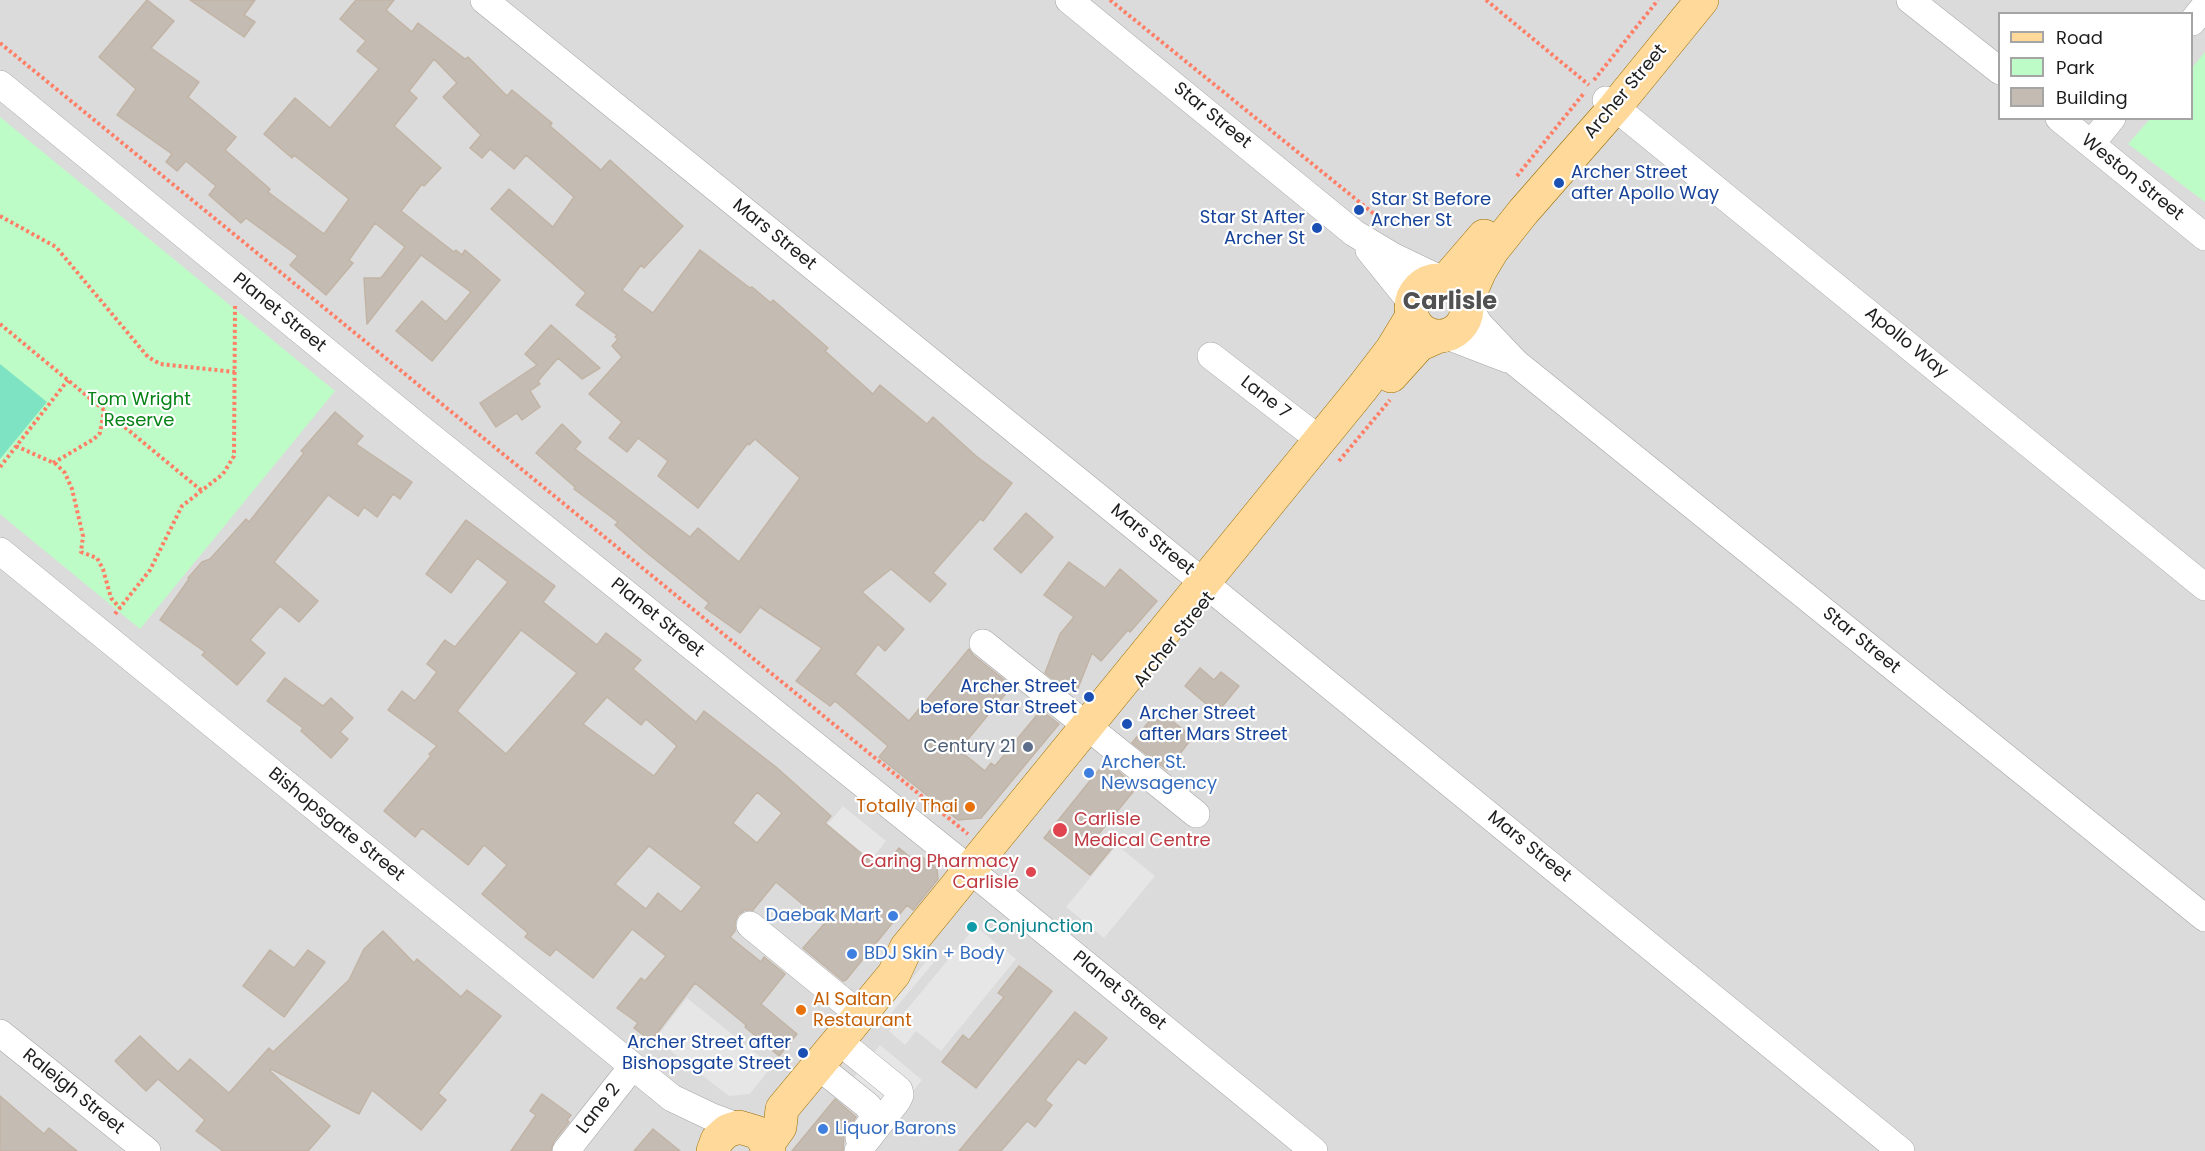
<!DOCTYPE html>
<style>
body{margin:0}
#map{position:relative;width:2205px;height:1151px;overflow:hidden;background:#f0ede4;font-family:Poppins,sans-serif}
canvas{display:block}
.legend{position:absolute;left:1998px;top:12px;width:195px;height:108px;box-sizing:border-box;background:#fff;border:2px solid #a5a5a5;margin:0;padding:8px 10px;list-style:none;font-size:18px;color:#1e1e1e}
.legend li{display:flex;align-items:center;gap:12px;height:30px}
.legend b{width:30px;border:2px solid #a5a5a5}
</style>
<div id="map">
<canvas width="2205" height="1151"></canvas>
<ul class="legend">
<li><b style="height:8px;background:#ffd99a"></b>Road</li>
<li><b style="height:16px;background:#befcc7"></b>Park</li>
<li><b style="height:16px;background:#c4bcb3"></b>Building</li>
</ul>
</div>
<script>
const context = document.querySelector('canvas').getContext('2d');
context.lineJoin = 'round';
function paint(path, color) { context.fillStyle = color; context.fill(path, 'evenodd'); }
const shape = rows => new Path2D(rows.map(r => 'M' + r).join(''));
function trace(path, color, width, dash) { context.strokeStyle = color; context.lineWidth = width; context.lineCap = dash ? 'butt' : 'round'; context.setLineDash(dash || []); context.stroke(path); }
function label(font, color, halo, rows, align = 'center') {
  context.font = font + ' Poppins,sans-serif'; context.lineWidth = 4.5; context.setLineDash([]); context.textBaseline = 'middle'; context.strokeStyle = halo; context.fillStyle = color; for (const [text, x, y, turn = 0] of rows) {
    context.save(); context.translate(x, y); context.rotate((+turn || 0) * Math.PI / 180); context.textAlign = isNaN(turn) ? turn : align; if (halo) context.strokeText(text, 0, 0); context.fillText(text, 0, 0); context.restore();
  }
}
paint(shape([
 [0,0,2205,0,2205,1151,0,1151],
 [2000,14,2192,14,2192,118,2000,118]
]), '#dcdbdb');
paint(shape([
 [2205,52,2205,202,2128,144,2150,119,2192,118,2192,68],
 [0,117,335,391,140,629,0,514]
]), '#befcc7');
paint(shape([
 [0,364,47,402,0,459]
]), '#7de3c2');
paint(shape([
 [843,806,886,841,871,860,828,824],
 [1117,845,1155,876,1104,938,1066,907],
 [980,930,1016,959,941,1051,916,1031,905,1045,889,1031,971,932],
 [935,951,940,955,878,1029,873,1025],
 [687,998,772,1066,750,1094,729,1096,655,1039],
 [880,1045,922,1080,893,1116,850,1082]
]), '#e6e6e6');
const building = shape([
 [147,0,174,21,151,48,199,82,188,97,236,137,225,150,270,189,268,192,324,234,349,199,294,155,292,158,264,134,295,98,330,128,379,69,357,51,366,41,340,19,356,0,394,0,386,10,412,32,418,23,465,59,468,57,507,96,512,90,552,123,550,126,601,170,610,160,683,226,644,268,641,265,622,290,653,313,700,250,750,288,752,287,771,303,773,300,828,348,825,351,873,394,880,385,927,424,933,417,976,456,1012,483,983,521,980,519,933,573,946,584,930,602,891,569,862,592,904,629,885,651,878,644,855,674,909,721,969,649,973,655,1012,686,959,750,985,771,991,763,995,766,1041,710,1059,724,981,818,958,820,879,757,888,746,835,701,830,706,796,681,822,648,760,607,740,633,705,608,709,603,646,552,615,525,618,522,574,489,575,487,536,453,562,424,581,442,575,449,690,537,698,528,739,562,800,478,755,439,749,445,748,443,698,508,658,476,668,461,638,438,627,452,609,438,622,422,589,394,622,357,612,346,618,339,615,337,617,335,576,305,586,293,491,209,509,189,553,227,574,197,526,155,514,169,490,149,482,158,470,148,481,135,443,97,457,83,434,59,409,91,417,98,394,126,441,168,424,186,422,184,401,211,454,252,456,250,462,255,465,250,500,280,432,361,396,331,422,301,446,322,471,292,421,255,367,324,364,278,381,278,405,247,375,223,349,260,353,263,326,295,290,265,298,256,246,218,241,223,209,195,216,186,186,161,177,171,166,162,172,154,117,115,136,89,99,57,147,0],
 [190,0,255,0,244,15,255,22,244,37,190,0],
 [551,325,600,368,582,379,558,358,538,381,540,384,530,391,540,407,522,420,517,413,496,427,480,403,537,365,525,354,551,325],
 [335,412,363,436,356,444,412,482,400,499,393,494,377,517,364,507,358,516,328,495,274,562,318,601,299,622,280,606,250,640,265,653,237,685,202,655,205,652,160,620,189,579,188,578,202,562,210,559,246,519,249,522,304,453,301,451,335,412],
 [1026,513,1053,537,1021,573,994,549,1026,513],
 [466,520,555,586,543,602,597,645,606,633,641,660,633,669,696,722,704,711,776,767,831,816,825,823,881,870,899,848,916,862,921,856,937,868,938,879,913,910,907,905,846,980,843,981,803,948,825,923,776,882,753,910,745,910,738,915,735,922,735,931,730,937,761,962,764,957,785,974,761,1004,797,1034,779,1056,745,1027,746,1025,695,983,651,1041,634,1028,638,1023,617,1008,641,978,645,981,666,956,632,929,593,978,556,949,550,956,525,937,528,933,482,894,507,865,484,845,468,865,422,828,415,837,384,811,431,756,429,754,437,746,388,710,402,691,415,701,437,672,427,664,445,640,455,647,508,582,477,558,451,593,426,574,466,520],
 [521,630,577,673,506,754,457,711,521,630],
 [607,697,641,725,646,719,677,746,654,776,583,724,607,697],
 [757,792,782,813,757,843,733,823,757,792],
 [649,846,702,887,681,912,658,893,646,909,615,884,649,846],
 [1069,562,1105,588,1120,569,1157,601,1130,632,1128,630,1101,661,1092,653,1076,693,1065,688,1045,673,1060,634,1074,617,1044,595,1069,562],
 [1200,668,1214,680,1221,672,1239,686,1217,713,1185,686,1200,668],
 [285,678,323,706,331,698,353,718,340,732,348,739,331,758,301,731,303,728,267,701,285,678],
 [1158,710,1193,737,1167,770,1132,743,1158,710],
 [1106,761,1137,787,1097,836,1112,848,1090,875,1044,838,1106,761],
 [383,931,414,963,417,959,461,997,467,990,501,1016,438,1093,446,1100,421,1130,372,1090,359,1114,271,1069,270,1071,330,1126,308,1151,223,1151,196,1131,205,1120,158,1079,146,1091,115,1061,140,1036,178,1072,190,1059,229,1093,269,1048,273,1052,349,980,364,949,383,931],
 [270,950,294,968,308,950,325,962,284,1017,243,986,270,950],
 [1019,966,1052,991,976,1088,942,1062,963,1035,969,1040,1004,997,998,993,1019,966],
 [1075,1012,1107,1038,1085,1064,1078,1059,1045,1100,1052,1105,1035,1127,1027,1121,1001,1151,959,1151,1075,1012],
 [542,1094,571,1115,567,1120,569,1122,554,1141,551,1151,511,1151,536,1115,530,1111,542,1094],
 [0,1096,44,1134,49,1128,77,1151,0,1151,0,1096],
 [835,1099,856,1117,844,1135,843,1151,792,1151,835,1099],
 [653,1129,680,1151,634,1151,653,1129]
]);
paint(building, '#c4bcb3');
trace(building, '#c2b4a5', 1.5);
const minor = shape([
 [484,0,1214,591,1901,1151],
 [1069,0,1354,233,1394,257,1440,279],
 [1910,0,2000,71],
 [2192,22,2205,6],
 [0,84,415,424,964,865,1314,1151],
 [1606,100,2205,587],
 [2059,118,2205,237],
 [2091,144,2112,118],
 [1369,250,1411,302],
 [1468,306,1479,324,1516,363,2205,918],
 [1447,336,1507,359],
 [1211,356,1320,440],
 [0,551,672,1098,712,1117,739,1127],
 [983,643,1087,726],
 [1098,735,1196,814],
 [750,925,860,1015],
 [0,1033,147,1151],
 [839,1041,899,1090,900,1095,897,1101,858,1151],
 [818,1066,868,1106,871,1111,873,1118,871,1123,859,1138],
 [566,1151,632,1067]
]);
const major = shape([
 '1411 308a28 28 0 1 1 56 0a28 28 0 1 1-56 0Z',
 [1446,280,1484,236],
 [1467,300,1480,271,1492,251,1523,212,1615,107,1702,0],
 [1391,376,1419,345,1437,337],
 [767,1145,780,1127,782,1109,894,974,906,948,1363,387,1392,349,1412,316],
 [713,1151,717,1140,727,1131,739,1127,756,1132,762,1137,769,1151]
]);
trace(minor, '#a5a5a5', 28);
trace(major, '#996e00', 34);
trace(shape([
 [1110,0,1384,222],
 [1486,0,1589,85],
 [0,43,968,834],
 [1594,80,1658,0],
 [1517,176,1584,93],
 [0,216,56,247,148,357,160,364,235,372],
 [0,324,202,491],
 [16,446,56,464,65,473,72,489,83,536,81,552,97,558,103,569,111,598,120,608],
 [1339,461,1390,400],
 [53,463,94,439,100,433,104,410],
 [0,467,68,380],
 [115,614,150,570,182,506,223,474,234,456,235,306]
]), '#ff7e66', 4, [3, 3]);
trace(minor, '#fff', 27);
trace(major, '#ffd99a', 33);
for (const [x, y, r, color] of [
 [1559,183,6,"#1a4fb4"],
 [1359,210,6,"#1a4fb4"],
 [1317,228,6,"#1a4fb4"],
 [1089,697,6,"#1a4fb4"],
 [1127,724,6,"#1a4fb4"],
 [1028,747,6,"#5c6f8a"],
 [1089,773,6,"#3f7fe0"],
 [970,807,6,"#e8710a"],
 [1060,830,8,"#e0444e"],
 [1031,872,6,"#e0444e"],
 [893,916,6,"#3f7fe0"],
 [972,927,6,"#0f9aa8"],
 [852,954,6,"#3f7fe0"],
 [801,1010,6,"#e8710a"],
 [803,1053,6,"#1a4fb4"],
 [823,1129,6,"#3f7fe0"]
]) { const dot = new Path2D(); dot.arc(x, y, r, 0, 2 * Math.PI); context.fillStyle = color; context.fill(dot); trace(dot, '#fff', 2); }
label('18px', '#1e1e1e', '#fff', [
 ["Archer Street",1626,92,-50],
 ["Star Street",1212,116,39],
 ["Weston Street",2132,178,39],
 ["Mars Street",774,235,39],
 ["Planet Street",279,313,39],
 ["Apollo Way",1906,343,39],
 ["Lane 7",1265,398,38],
 ["Mars Street",1152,540,39],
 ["Planet Street",657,618,39],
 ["Archer Street",1175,640,-51],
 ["Star Street",1861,641,39],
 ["Bishopsgate Street",336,825,39],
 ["Mars Street",1529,847,39],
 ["Planet Street",1119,991,39],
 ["Raleigh Street",73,1092,39],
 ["Lane 2",599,1109,-52]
]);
label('18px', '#164399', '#fff', [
 ["Archer Street",1571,173],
 ["after Apollo Way",1571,194],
 ["Star St Before",1371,200],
 ["Archer St",1371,221],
 ["Star St After",1305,218,"right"],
 ["Archer St",1305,239,"right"],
 ["Archer Street",1077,687,"right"],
 ["before Star Street",1077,708,"right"],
 ["Archer Street",1139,714],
 ["after Mars Street",1139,735],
 ["Archer Street after",791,1043,"right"],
 ["Bishopsgate Street",791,1064,"right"]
], 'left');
label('18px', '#058317', '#fff', [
 ["Tom Wright",139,400],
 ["Reserve",139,421]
]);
label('18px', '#4e5e75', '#fff', [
 ["Century 21",1016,747]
], 'right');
label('18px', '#366cbe', '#fff', [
 ["Archer St.",1101,763],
 ["Newsagency",1101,784],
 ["Daebak Mart",881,916,"right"],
 ["BDJ Skin + Body",864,954],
 ["Liquor Barons",835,1129]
], 'left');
label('18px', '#c56008', '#fff', [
 ["Totally Thai",958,807],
 ["Al Saltan",813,1000,"left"],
 ["Restaurant",813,1021,"left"]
], 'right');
label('18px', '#be3a42', '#fff', [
 ["Carlisle",1074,820],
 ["Medical Centre",1074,841],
 ["Caring Pharmacy",1019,862,"right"],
 ["Carlisle",1019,883,"right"]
], 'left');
label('18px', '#0d838f', '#fff', [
 ["Conjunction",984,927]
], 'left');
label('bold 24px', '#515151', '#fff', [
 ["Carlisle",1450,303]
]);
</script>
